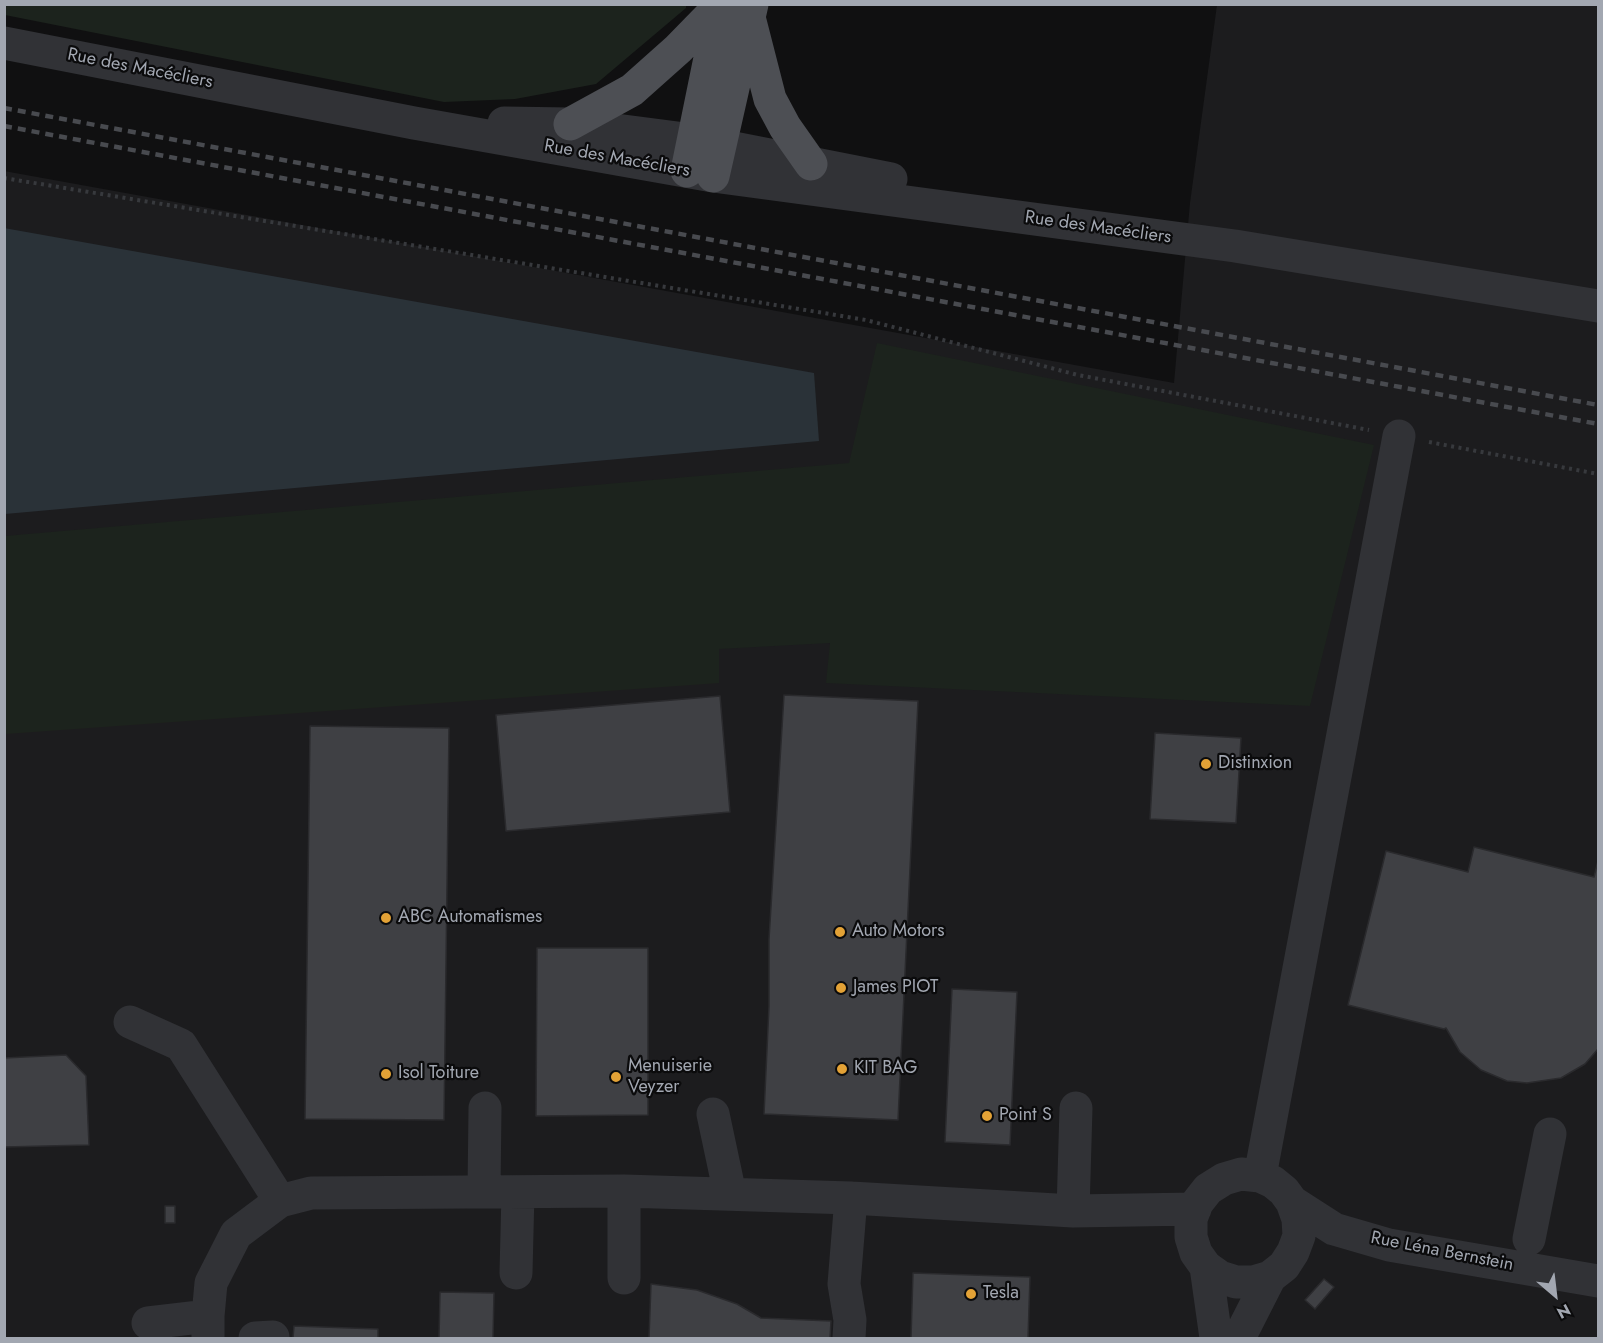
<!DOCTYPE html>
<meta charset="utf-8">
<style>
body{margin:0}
#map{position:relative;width:1603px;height:1343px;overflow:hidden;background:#101011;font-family:Jost,sans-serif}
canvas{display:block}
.frame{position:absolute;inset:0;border:6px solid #a2a7b1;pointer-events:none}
.north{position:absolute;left:1525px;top:1265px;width:60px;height:60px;-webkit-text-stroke:4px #0b0b0c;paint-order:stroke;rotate:152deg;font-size:16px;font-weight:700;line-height:24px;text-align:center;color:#a2a7b1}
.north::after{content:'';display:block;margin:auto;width:21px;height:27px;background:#a2a7b1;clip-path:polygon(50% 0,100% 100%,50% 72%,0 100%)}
</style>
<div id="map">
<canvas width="1603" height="1343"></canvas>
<div class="frame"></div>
<div class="north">N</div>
</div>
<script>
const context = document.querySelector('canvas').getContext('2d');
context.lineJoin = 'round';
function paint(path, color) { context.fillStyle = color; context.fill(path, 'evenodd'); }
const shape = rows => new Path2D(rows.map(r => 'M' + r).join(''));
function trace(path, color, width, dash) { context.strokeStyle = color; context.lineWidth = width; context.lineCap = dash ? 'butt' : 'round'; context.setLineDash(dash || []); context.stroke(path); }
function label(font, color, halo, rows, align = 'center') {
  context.font = font + ' Jost,sans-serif'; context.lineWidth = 4.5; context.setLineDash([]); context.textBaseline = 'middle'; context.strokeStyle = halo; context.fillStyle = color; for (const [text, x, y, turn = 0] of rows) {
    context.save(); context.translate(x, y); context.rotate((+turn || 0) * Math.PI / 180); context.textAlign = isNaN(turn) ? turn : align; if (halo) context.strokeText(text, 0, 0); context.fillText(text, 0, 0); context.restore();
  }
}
paint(shape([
 [1217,5,1598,5,1598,1338,5,1338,4,171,1174,383,1190,203]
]), '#1c1c1e');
paint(shape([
 [4,5,5,4,686,5,686,8,596,84,515,99,444,102,5,15],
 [877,343,1374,445,1310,706,826,683,830,643,719,649,719,683,5,734,5,536,849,463]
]), '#1c231d');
paint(shape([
 [4,228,814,373,819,441,5,514]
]), '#2a3238');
const building = shape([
 [784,695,918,701,898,1120,764,1114,769,1006,769,939,784,695],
 [720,696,730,812,506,831,496,715,720,696],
 [310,726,449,728,444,1120,305,1119,310,726],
 [1155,733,1241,738,1236,823,1150,819,1155,733],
 [1474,847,1594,877,1598,861,1598,1049,1585,1064,1561,1078,1527,1083,1507,1081,1481,1070,1460,1052,1446,1028,1444,1029,1348,1005,1386,851,1468,872,1474,847],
 [537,948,648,948,648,1115,536,1116,537,948],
 [952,989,1017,992,1010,1145,945,1142,952,989],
 [66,1055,86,1076,89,1145,4,1147,4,1058,66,1055],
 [165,1206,175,1206,175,1223,165,1223,165,1206],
 [913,1273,1030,1277,1028,1338,911,1338,913,1273],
 [1324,1279,1334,1287,1315,1309,1305,1300,1324,1279],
 [651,1284,697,1290,737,1304,761,1318,831,1321,830,1338,649,1338,651,1284],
 [440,1292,494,1293,493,1338,439,1338,440,1292],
 [294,1326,378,1329,378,1338,293,1338,294,1326]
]);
paint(building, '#3f4044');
trace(building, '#2a2a2d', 1.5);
trace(shape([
 [4,178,866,320,1078,375,1369,430],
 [1429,442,1598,474]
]), '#37393d', 4, [3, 4.5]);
trace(shape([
 [4,43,414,123,713,176,1235,246,1598,306],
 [504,123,570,124,693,140,891,179],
 [130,1022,181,1045,280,1201],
 [713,1114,730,1194],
 [1260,1176,1399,436],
 [484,1191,485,1108],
 [624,1191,624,1278],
 [1292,1202,1334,1229,1389,1245,1598,1281],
 [1073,1211,1076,1108],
 [1529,1239,1550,1134],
 [1206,1267,1220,1277,1236,1282,1253,1282,1270,1277,1284,1266,1293,1252,1299,1236,1298,1219,1292,1202,1284,1191,1273,1182,1260,1176,1241,1174,1224,1179,1208,1189,1197,1203,1191,1219,1191,1237,1196,1253,1206,1267,1216,1338],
 [516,1273,518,1192],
 [148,1323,208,1316],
 [208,1338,208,1316,211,1283,236,1234,280,1201,311,1193,624,1191,851,1198,1073,1211,1195,1209],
 [255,1338,273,1337],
 [849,1338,850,1320,844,1284,851,1198],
 [1239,1338,1270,1277]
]), '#313236', 33);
trace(shape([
 [750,21,770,99,785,127,811,164],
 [570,124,632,90,678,49,721,5],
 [687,171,721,4],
 [713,176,752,4]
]), '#4d4f54', 33);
trace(shape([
 [4,108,1598,405],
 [4,126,1598,424]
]), '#484a4f', 4.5, [8, 6]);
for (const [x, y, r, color] of [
 [1206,764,6,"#e3a236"],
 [386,918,6,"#e3a236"],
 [840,932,6,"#e3a236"],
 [841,988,6,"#e3a236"],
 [842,1069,6,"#e3a236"],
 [386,1074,6,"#e3a236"],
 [616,1077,6,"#e3a236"],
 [987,1116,6,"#e3a236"],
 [971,1294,6,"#e3a236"]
]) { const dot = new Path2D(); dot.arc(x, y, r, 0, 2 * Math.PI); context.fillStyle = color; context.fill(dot); trace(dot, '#0b0b0c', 2); }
label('18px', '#a2a7b1', '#0b0b0c', [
 ["Rue des Macécliers",140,69,11],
 ["Rue des Macécliers",617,159,10],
 ["Rue des Macécliers",1098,228,8],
 ["Rue Léna Bernstein",1442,1252,11]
]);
label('18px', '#a2a7b1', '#0b0b0c', [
 ["Distinxion",1218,764],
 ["ABC Automatismes",398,918],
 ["Auto Motors",852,932],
 ["James PIOT",853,988],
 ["Menuiserie",628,1067],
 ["Veyzer",628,1088],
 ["KIT BAG",854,1069],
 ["Isol Toiture",398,1074],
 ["Point S",999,1116],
 ["Tesla",983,1294]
], 'left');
</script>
